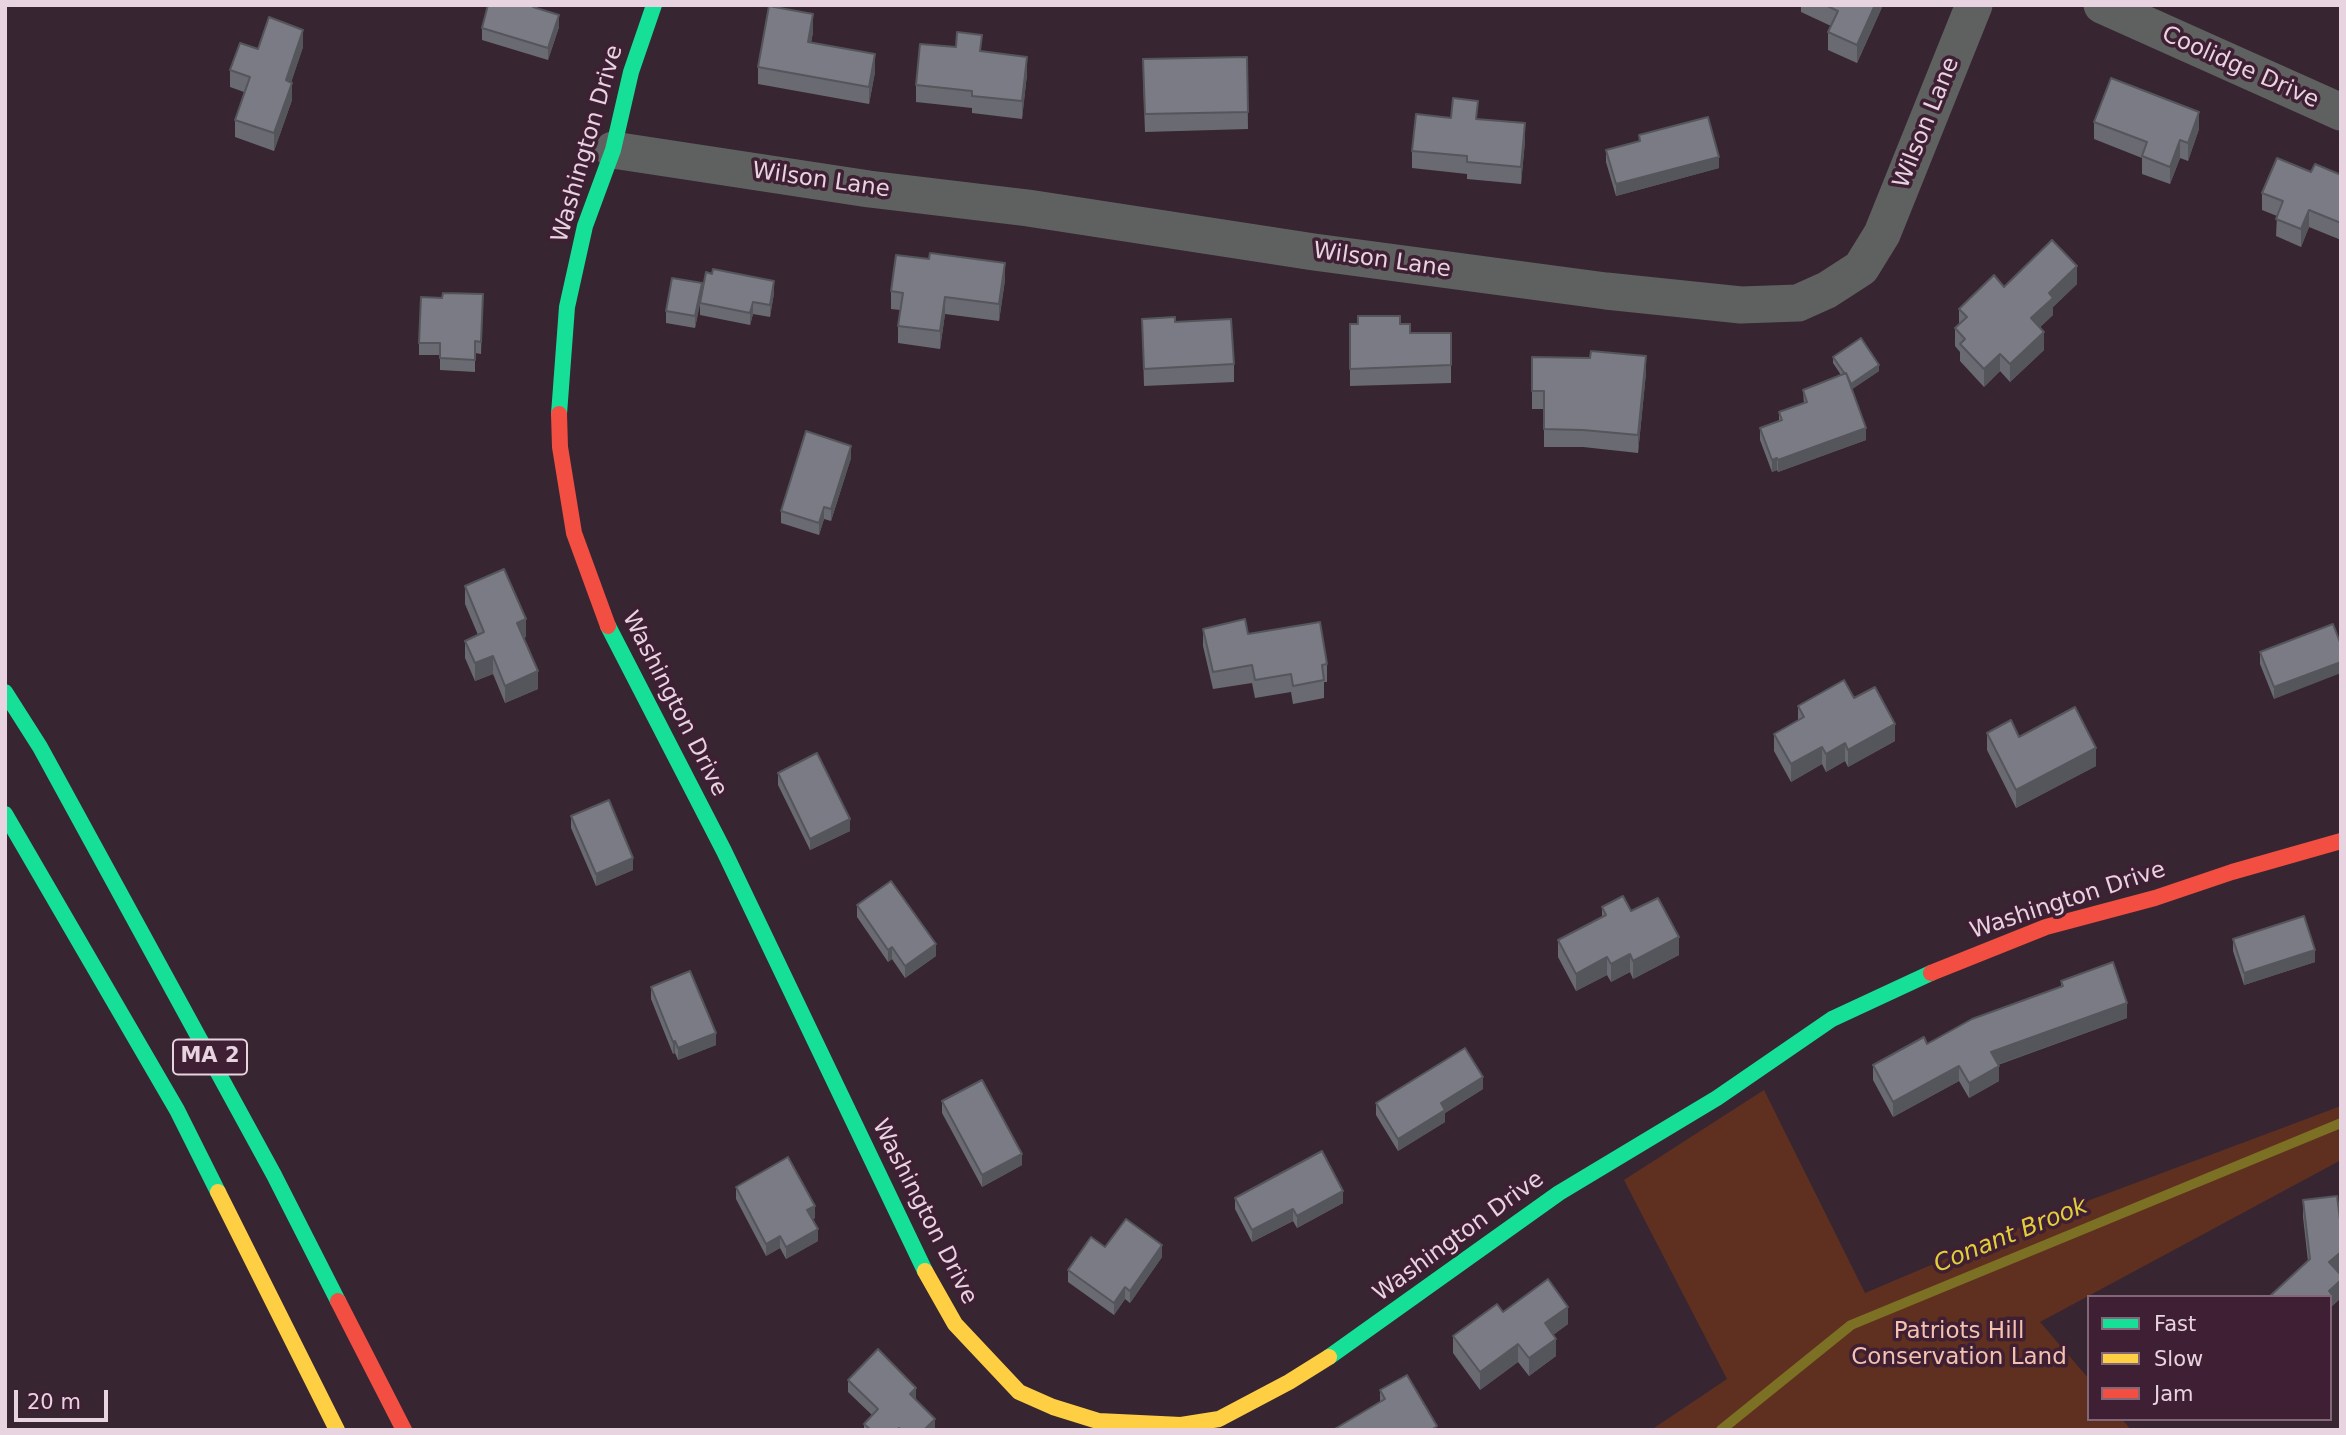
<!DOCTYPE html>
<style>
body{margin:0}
#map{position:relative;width:2346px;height:1435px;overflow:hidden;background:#372631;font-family:"DejaVu Sans",sans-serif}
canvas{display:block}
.frame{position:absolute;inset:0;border:7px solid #e8d3e0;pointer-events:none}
.legend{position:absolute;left:2087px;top:1295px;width:245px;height:126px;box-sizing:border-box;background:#3e1f33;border:2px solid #826778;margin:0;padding:9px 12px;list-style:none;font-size:21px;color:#e8d3e0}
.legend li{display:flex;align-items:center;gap:14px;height:35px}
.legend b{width:35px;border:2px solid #826778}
.scale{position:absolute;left:14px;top:1390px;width:94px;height:32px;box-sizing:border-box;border:4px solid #e8d3e0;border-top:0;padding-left:9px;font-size:21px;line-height:24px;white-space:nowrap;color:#e8d3e0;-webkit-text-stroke:5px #3e1f33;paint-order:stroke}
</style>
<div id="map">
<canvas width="2346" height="1435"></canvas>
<div class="frame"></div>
<ul class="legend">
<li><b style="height:9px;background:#16e098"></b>Fast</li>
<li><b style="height:9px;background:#ffcf43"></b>Slow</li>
<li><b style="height:9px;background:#f24e42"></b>Jam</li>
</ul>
<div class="scale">20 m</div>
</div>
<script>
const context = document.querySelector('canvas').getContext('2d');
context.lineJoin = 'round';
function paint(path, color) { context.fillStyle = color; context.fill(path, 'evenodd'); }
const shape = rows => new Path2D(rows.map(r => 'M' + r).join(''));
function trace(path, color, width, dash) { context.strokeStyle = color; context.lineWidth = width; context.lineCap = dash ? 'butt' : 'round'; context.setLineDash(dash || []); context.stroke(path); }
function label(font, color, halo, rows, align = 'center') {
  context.font = font + ' "DejaVu Sans",sans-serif'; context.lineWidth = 7; context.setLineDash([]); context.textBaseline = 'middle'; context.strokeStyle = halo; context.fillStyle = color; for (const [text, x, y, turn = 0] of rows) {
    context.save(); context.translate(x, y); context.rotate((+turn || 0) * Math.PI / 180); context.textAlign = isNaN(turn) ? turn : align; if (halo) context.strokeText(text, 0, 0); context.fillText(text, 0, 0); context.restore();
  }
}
paint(shape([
 [1764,1090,1865,1293,2042,1218,2341,1106,2341,1160,2040,1322,2089,1379,2089,1419,2122,1419,2131,1430,1651,1430,1727,1379,1624,1180]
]), '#5f3020');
trace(shape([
 [1721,1430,1851,1325,2341,1123]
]), '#7b7024', 10);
trace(shape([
 [2102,5,2341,112],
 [613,150,869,189,1028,208,1314,252,1606,291,1741,305,1798,303,1827,290,1861,268,1882,234,1974,5]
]), '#5f6160', 37);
trace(shape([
 [559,414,567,307,585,226,613,150,631,72,654,5],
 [608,626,724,851,925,1271],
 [5,692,40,747,274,1175,338,1301],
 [5,814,177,1110,218,1192],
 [1329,1357,1559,1193,1717,1098,1832,1019,1931,973]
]), '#16e098', 16);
trace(shape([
 [218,1192,337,1430],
 [925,1271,955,1324,1019,1392,1053,1407,1098,1421,1181,1425,1219,1419,1289,1382,1329,1357]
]), '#ffcf43', 16);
trace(shape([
 [559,414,560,447,574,533,608,626],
 [1931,973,2046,927,2155,898,2232,872,2341,841],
 [338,1301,404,1430]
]), '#f24e42', 16);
paint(shape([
 [488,5,537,5,537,8,559,27,548,60,482,40,482,28],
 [1801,5,1883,5,1857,63,1828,50,1828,32,1831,26,1801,12],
 [813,32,811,43,875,72,869,104,758,84,758,67],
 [303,47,291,82,292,100,274,151,235,137,235,120,244,92,230,87,230,70,258,49],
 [982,52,1027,74,1022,119,972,113,972,108,916,102,916,85],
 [1247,57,1248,129,1145,132,1143,77],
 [1451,118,1478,119,1525,141,1521,184,1467,179,1467,174,1412,168,1412,151],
 [2094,122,2199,129,2188,161,2180,158,2170,184,2142,174,2142,158,2094,139],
 [1639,135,1719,168,1616,196,1606,162,1606,150,1639,141],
 [2311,172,2341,175,2341,240,2309,227,2301,247,2276,236,2277,216,2262,210,2262,193],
 [1005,280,999,321,945,314,940,349,898,343,898,326,900,310,891,309,891,291],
 [2077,284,2053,307,2053,315,2040,327,2044,350,2010,382,2000,371,1984,387,1960,361,1960,352,1955,346,1955,328,1959,324,1959,309,2004,287],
 [702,293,774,293,770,317,753,314,750,325,700,315,700,303,695,328,666,323,666,311],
 [483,294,481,354,475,353,475,372,440,370,440,355,419,355,419,343,442,298],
 [1142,319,1175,322,1234,364,1234,382,1144,386],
 [1350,324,1400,324,1410,333,1451,333,1451,383,1350,386],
 [1532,357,1646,373,1638,453,1583,447,1544,447,1544,409,1532,409],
 [1833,357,1879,371,1852,389,1866,440,1778,472,1777,470,1772,472,1760,440,1760,428,1779,421,1779,412,1804,404,1803,390,1841,375,1833,363],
 [851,458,831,521,824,519,819,535,781,523,781,511],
 [465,586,526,637,523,638,538,689,505,703,493,674,475,681,465,658,465,641,478,635,465,604],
 [1203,629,1248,634,1327,664,1327,682,1324,682,1324,698,1293,704,1291,692,1255,698,1252,683,1213,689,1203,646],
 [2341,645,2274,699,2260,664,2260,652],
 [1854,698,1895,741,1848,767,1845,761,1826,772,1822,764,1791,782,1774,751,1774,734,1798,720,1798,706],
 [1987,733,2019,737,2096,766,2016,808,1987,750],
 [778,773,850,831,810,850,778,785],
 [571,816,633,870,596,886,571,828],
 [857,905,936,956,905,978,892,959,888,962,857,917],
 [1602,907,1631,911,1679,955,1633,979,1630,972,1611,982,1607,975,1576,991,1558,957,1558,940,1602,917],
 [2233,939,2315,962,2244,985,2233,951],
 [2061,981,2127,1018,1998,1065,1999,1081,1969,1098,1959,1081,1893,1117,1873,1080,1873,1065,1927,1044,2061,987],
 [651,987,716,1045,678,1060,675,1053,673,1054,651,999],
 [1483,1089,1445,1113,1445,1122,1398,1151,1376,1115,1376,1103],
 [942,1101,1022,1165,982,1187,942,1113],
 [736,1187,815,1218,813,1219,818,1241,786,1259,780,1248,766,1256,736,1199],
 [1235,1198,1343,1203,1297,1228,1293,1221,1252,1242,1235,1209],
 [2303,1200,2341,1227,2341,1269,2338,1272,2341,1275,2341,1298,2332,1306,2332,1312,2308,1261,2303,1217],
 [1105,1247,1162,1257,1130,1303,1125,1299,1114,1315,1068,1282,1068,1270],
 [1503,1312,1568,1324,1553,1335,1556,1356,1529,1376,1518,1362,1480,1390,1453,1353,1453,1336],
 [848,1380,916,1400,935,1430,864,1430,864,1424,872,1415,848,1392],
 [1380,1390,1437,1430,1380,1403]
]), '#696a72');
paint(shape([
 [1875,5,1883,5,1857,63,1857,45],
 [813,14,813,32,808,60,808,42],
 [559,15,559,27,548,60,548,48],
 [303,30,303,47,286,98,286,80],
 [875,54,875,72,869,104,869,87],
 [1027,57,1027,74,1022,119,1022,101],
 [292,83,292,100,274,151,274,133],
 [2199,112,2199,129,2188,161,2188,143],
 [1525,123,1525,141,1521,184,1521,167],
 [2180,140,2180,158,2170,184,2170,167],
 [1719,157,1719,168,1616,196,1616,184],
 [2309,210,2309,227,2301,247,2301,229],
 [1005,263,1005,280,999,321,999,304],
 [2077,266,2077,284,2053,307,2053,315,2031,336,2031,318,2049,293],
 [774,281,774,293,770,317,770,305],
 [702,283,702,295,695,328,695,316],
 [945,297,945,314,940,349,940,331],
 [753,302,753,314,750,325,750,313],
 [2044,332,2044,350,2010,382,2010,364],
 [2000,354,2000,371,1984,387,1984,369],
 [1646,356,1646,373,1638,453,1638,435],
 [1879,365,1879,371,1851,390,1851,384],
 [1866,428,1866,440,1778,472,1778,460],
 [851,446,851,458,831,521,831,509],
 [1777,458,1777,470,1772,472,1772,460],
 [824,507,824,519,819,535,819,523],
 [526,619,526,637,517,640,517,623],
 [493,656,493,674,475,681,475,663],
 [2341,662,2341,673,2274,699,2274,687],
 [538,671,538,689,505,703,505,686],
 [1895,724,1895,741,1848,767,1848,750],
 [1845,743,1845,761,1826,772,1826,754],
 [1822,747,1822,764,1791,782,1791,764],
 [2096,748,2096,766,2016,808,2016,790],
 [850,819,850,831,810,850,810,839],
 [633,858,633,870,596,886,596,874],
 [1679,937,1679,955,1633,979,1633,961],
 [936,944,936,956,905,978,905,966],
 [892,947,892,959,888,962,888,950],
 [2315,950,2315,962,2244,985,2244,973],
 [1630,954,1630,972,1611,982,1611,964],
 [1607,957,1607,975,1576,991,1576,974],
 [2127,1003,2127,1018,1991,1067,1991,1052],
 [716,1033,716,1045,678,1060,678,1048],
 [675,1041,675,1053,673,1054,673,1042],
 [1959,1066,1959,1081,1893,1117,1893,1102],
 [1999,1066,1999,1081,1969,1098,1969,1083],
 [1483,1077,1483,1089,1445,1113,1445,1122,1398,1151,1398,1139,1441,1103],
 [1022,1154,1022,1165,982,1187,982,1175],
 [1343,1191,1343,1203,1297,1228,1297,1216],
 [815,1206,815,1218,807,1222,807,1210],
 [1293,1209,1293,1221,1252,1242,1252,1230],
 [818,1229,818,1241,786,1259,786,1247],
 [780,1236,780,1248,766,1256,766,1244],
 [1162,1245,1162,1257,1130,1303,1130,1291],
 [2341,1252,2341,1269,2329,1280,2329,1262],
 [2341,1280,2341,1298,2332,1306,2332,1312,2330,1314,2329,1291],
 [1125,1287,1125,1299,1114,1315,1114,1303],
 [1568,1307,1568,1324,1545,1341,1545,1323],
 [1556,1339,1556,1356,1529,1376,1529,1358],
 [1518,1344,1518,1362,1480,1390,1480,1372],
 [916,1388,916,1400,910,1406,910,1394],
 [935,1419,935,1430,924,1430]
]), '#55565c');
const building = shape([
 [488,5,534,5,533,7,559,15,548,48,482,28,488,5],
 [1825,5,1875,5,1857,45,1828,32,1838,11,1825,5],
 [769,6,813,14,808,42,875,54,869,87,758,67,769,6],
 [269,17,303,30,286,80,292,83,274,133,235,120,250,77,230,70,240,43,258,49,269,17],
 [957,32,982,35,980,51,1027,57,1022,101,972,96,972,91,916,85,920,44,956,47,957,32],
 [1247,57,1248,112,1145,114,1143,59,1247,57],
 [2111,78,2199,112,2188,143,2180,140,2170,167,2142,156,2147,142,2094,122,2111,78],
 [1453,98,1478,101,1476,119,1525,123,1521,167,1467,162,1467,156,1412,151,1416,114,1451,118,1453,98],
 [1708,117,1719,157,1616,184,1606,150,1640,141,1639,135,1708,117],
 [2277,158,2311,172,2315,164,2341,175,2341,223,2309,210,2301,229,2276,219,2283,201,2262,193,2277,158],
 [2052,240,2077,266,2049,293,2053,298,2031,318,2044,332,2010,364,2000,354,1984,369,1960,344,1965,339,1955,328,1967,317,1959,309,1994,275,2004,287,2052,240],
 [930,253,1005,263,999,304,945,297,940,331,898,326,903,293,891,291,896,255,929,259,930,253],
 [713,269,774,281,770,305,753,302,750,313,700,303,706,272,712,274,713,269],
 [672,278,702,283,695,316,666,311,672,278],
 [443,293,483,294,481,342,475,341,475,360,440,358,440,343,419,343,421,297,442,298,443,293],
 [1358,316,1400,316,1400,324,1410,324,1410,333,1451,333,1451,365,1350,369,1350,324,1358,324,1358,316],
 [1175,317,1175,322,1231,319,1234,364,1144,369,1142,319,1175,317],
 [1861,338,1879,365,1851,384,1846,373,1845,374,1833,357,1861,338],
 [1591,351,1646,356,1638,435,1583,430,1544,429,1544,391,1532,391,1532,357,1590,358,1591,351],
 [1846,373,1866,428,1778,460,1777,458,1772,460,1760,428,1782,420,1779,412,1807,402,1803,390,1846,373],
 [806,431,851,446,831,509,824,507,819,523,781,511,806,431],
 [504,569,526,619,517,623,538,671,505,686,493,656,475,663,465,641,484,632,465,586,504,569],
 [1245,619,1248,634,1320,622,1327,664,1322,665,1324,680,1293,686,1291,674,1255,680,1252,665,1213,672,1203,629,1245,619],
 [2333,624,2341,645,2341,662,2274,687,2260,652,2333,624],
 [1844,680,1854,698,1875,687,1895,724,1848,750,1845,743,1826,754,1822,747,1791,764,1774,734,1804,717,1798,706,1844,680],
 [2075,707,2096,748,2016,790,1987,733,2011,720,2019,737,2075,707],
 [817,753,850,819,810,839,778,773,817,753],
 [609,800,633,858,596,874,571,816,609,800],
 [891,881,936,944,905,966,892,947,888,950,857,905,891,881],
 [1623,896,1631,911,1658,898,1679,937,1633,961,1630,954,1611,964,1607,957,1576,974,1558,940,1606,915,1602,907,1623,896],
 [2304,916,2315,950,2244,973,2233,939,2304,916],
 [2113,962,2127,1003,1991,1052,1999,1066,1969,1083,1959,1066,1893,1102,1873,1065,1924,1037,1927,1044,1972,1019,2063,986,2061,981,2113,962],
 [690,971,716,1033,678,1048,675,1041,673,1042,651,987,690,971],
 [1465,1048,1483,1077,1441,1103,1445,1110,1398,1139,1376,1103,1465,1048],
 [982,1080,1022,1154,982,1175,942,1101,982,1080],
 [1322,1151,1343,1191,1297,1216,1293,1209,1252,1230,1235,1198,1322,1151],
 [788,1157,815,1206,807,1210,818,1229,786,1247,780,1236,766,1244,736,1187,788,1157],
 [2337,1196,2341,1227,2341,1252,2329,1262,2341,1275,2341,1280,2329,1291,2332,1295,2330,1297,2269,1297,2310,1259,2303,1200,2337,1196],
 [1126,1219,1162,1245,1130,1291,1125,1287,1114,1303,1068,1270,1091,1237,1105,1247,1126,1219],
 [1548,1279,1568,1307,1545,1323,1556,1339,1529,1358,1518,1344,1480,1372,1453,1336,1497,1304,1503,1312,1548,1279],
 [878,1349,916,1388,910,1394,935,1419,924,1430,901,1430,899,1428,897,1430,871,1430,864,1424,878,1409,848,1380,878,1349],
 [1407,1375,1437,1426,1431,1430,1333,1430,1385,1399,1380,1390,1407,1375]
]);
paint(building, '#7a7b84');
trace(building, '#55565c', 2);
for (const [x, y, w] of [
 [210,1057,74]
]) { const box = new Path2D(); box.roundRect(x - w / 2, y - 17.5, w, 35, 5); context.fillStyle = '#3e1f33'; context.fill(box); trace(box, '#e8d3e0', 2); }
label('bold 21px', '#e8d3e0', null, [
 ["MA 2",210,1057]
]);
label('23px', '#e8d3e0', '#3e1f33', [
 ["Coolidge Drive",2240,68,24],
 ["Wilson Lane",1927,123,-68],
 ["Washington Drive",588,144,-74],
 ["Wilson Lane",821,181,8],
 ["Wilson Lane",1382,261,8],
 ["Washington Drive",674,704,63],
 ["Washington Drive",2068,901,-18],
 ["Washington Drive",924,1212,63],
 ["Washington Drive",1459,1237,-36]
]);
label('23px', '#f4c1af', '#3e1f33', [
 ["Patriots Hill",1959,1332],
 ["Conservation Land",1959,1358]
]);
label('italic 24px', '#e2ce3b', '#3e1f33', [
 ["Conant Brook",2011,1236,-22]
]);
</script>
